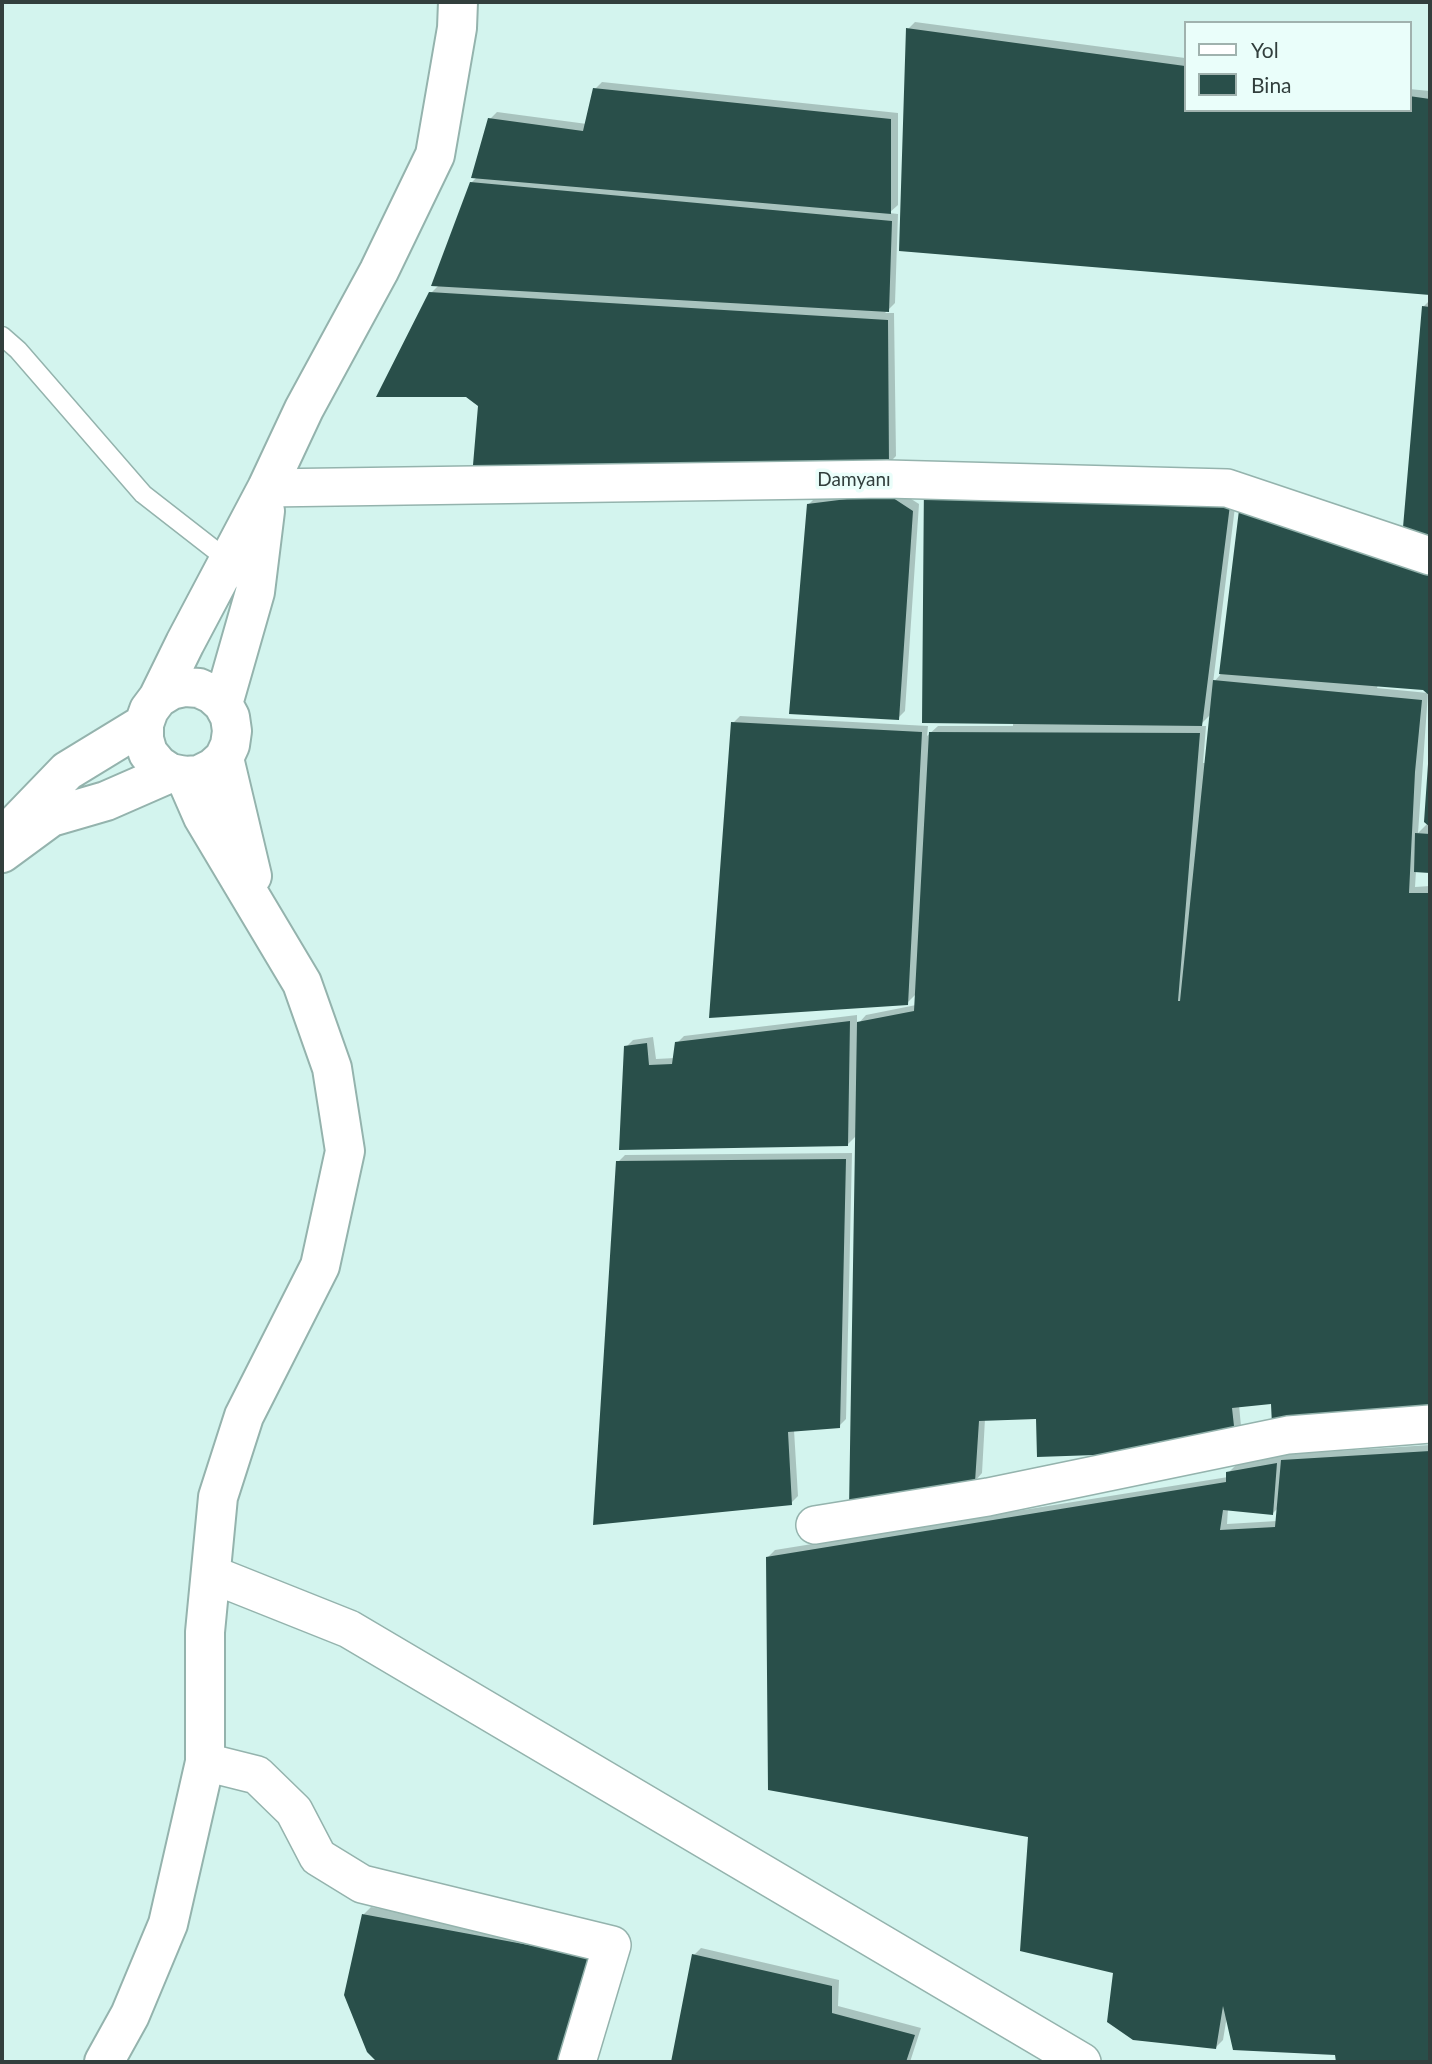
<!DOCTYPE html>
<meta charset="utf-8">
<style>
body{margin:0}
#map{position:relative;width:1432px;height:2064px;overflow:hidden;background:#d3f4ee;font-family:Lato,sans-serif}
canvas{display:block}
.frame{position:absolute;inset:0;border:4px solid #323f3d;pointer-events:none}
.legend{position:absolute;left:1184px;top:21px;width:228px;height:91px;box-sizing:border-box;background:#eafefa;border:2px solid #a0b2ae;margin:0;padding:9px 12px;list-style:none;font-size:21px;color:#323f3d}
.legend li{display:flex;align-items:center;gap:14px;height:35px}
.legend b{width:35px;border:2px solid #a0b2ae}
</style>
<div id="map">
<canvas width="1432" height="2064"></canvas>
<div class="frame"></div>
<ul class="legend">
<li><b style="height:9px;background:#fff"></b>Yol</li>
<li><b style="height:19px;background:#294f4a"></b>Bina</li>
</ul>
</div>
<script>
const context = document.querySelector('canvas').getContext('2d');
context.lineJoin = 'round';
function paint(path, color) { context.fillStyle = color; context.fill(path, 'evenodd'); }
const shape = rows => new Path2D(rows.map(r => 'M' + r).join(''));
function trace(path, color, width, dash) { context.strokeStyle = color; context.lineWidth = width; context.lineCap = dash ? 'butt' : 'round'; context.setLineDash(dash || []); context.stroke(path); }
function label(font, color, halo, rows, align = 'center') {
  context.font = font + ' Lato,sans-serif'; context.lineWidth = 7; context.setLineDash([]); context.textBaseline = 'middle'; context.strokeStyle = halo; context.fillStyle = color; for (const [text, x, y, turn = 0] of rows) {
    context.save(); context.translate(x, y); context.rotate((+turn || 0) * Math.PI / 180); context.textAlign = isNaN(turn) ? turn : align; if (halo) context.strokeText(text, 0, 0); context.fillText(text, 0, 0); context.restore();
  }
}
paint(shape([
 [915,22,1185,58,1185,110,1409,110,1409,89,1430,91,1430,293,901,249,908,29],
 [602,82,898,113,898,205,889,213,898,214,895,303,885,313,894,313,896,456,889,463,480,405,430,294,439,285,471,183,478,176,490,119,497,112,587,124,595,89],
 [1430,300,1430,546,1423,307],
 [894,488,919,504,905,711,898,718,808,505,816,497],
 [1237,491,1213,683,1220,675,1242,502,1430,554,1430,693,1423,689,1378,685,1377,688,1428,693,1418,833,1428,823,1426,821,1430,759,1430,871,1416,871,1415,887,1430,886,1430,1410,1273,1402,1239,1405,1241,1426,1234,1434,1038,1417,985,1419,982,1473,975,1481,857,1135,847,1145,621,1148,626,1047,633,1040,653,1037,656,1059,675,1058,677,1043,684,1036,857,1015,857,1025,866,1015,916,1005,916,994,907,1003,733,723,740,716,928,726,927,736,938,726,1013,726,1013,723],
 [1211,714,1206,763,1203,763,1206,726,1199,726],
 [852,1153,846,1419,839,1426,794,1430,798,1496,791,1503,618,1162,625,1155],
 [1430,1445,1430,2062,1337,2062,1337,2053,1227,2016,1223,2040,1216,2047,1115,1971,1030,1836,768,1557,775,1550,1228,1477,1228,1473,1243,1458,1291,1449,1291,1454],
 [1279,1507,1277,1521,1227,1524,1228,1509,1272,1514],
 [371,1907,600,1950,573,2062,379,2062,368,2051,364,1914],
 [701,1948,839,1980,838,2006,921,2028,910,2062,673,2062,694,1955]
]), '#0003');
paint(shape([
 [906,28,1185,66,1185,110,1409,110,1409,96,1430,99,1430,295,899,251],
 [593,88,891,119,891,214,471,178,488,118,583,131],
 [470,182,892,221,889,312,431,286],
 [429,292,888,320,889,465,473,465,478,406,466,397,376,397],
 [1422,306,1430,307,1430,548,1402,539],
 [924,480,1231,497,1202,726,922,723],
 [887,494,913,511,899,720,789,714,807,504],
 [1240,502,1430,562,1430,696,1423,690,1219,674],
 [1213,680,1422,700,1415,772,1409,893,1430,893,1430,1412,1272,1425,1271,1404,1232,1408,1235,1435,1124,1454,1037,1457,1036,1419,979,1421,975,1482,849,1509,857,1022,914,1011,929,732,1200,733,1178,1001,1180,1001],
 [731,722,922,732,908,1005,709,1018],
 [1428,764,1430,764,1430,827,1424,822],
 [1415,833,1430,834,1430,873,1414,872],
 [850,1021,848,1146,619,1150,624,1046,647,1043,649,1065,672,1064,675,1042],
 [846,1159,840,1428,788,1432,792,1505,593,1525,616,1161],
 [1430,1451,1430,2062,1336,2062,1335,2055,1233,2050,1223,2006,1216,2049,1133,2040,1107,2022,1113,1973,1020,1951,1028,1837,768,1790,766,1557,1226,1482,1226,1472,1277,1463,1273,1515,1223,1510,1220,1530,1275,1527,1281,1460],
 [362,1914,593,1957,569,2062,377,2062,367,2052,344,1995],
 [692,1954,832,1986,832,2013,915,2035,906,2062,671,2062]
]), '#294f4a');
const service = shape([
 [2,336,18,350,143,494,229,561]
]);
const minor = shape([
 [267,488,887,479,1227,488,1430,556],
 [815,1525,988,1497,1288,1435,1430,1424],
 [211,1574,349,1629,1082,2062],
 [205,1762,257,1775,294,1811,318,1857,362,1884,612,1945,577,2062]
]);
const tertiary = shape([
 [158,698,185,643,267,488,304,409,379,271,435,155,457,28,458,2],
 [223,704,255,592,265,511],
 [224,758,213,768,199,775,185,776,170,773,158,765,148,753,144,739,144,724,149,710,158,698,171,690,185,687,199,688,212,694,223,704,230,717,232,731,230,745,224,758,252,876],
 [12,828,67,771,144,724],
 [2,853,51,817,106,801,170,773],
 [104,2062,130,2015,168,1924,205,1762,205,1632,218,1497,244,1416,320,1266,345,1151,332,1068,302,983,203,817,185,776]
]);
trace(service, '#94b3ad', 21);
trace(minor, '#94b3ad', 40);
trace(tertiary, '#94b3ad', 42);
trace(service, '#fff', 18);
trace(minor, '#fff', 37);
trace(tertiary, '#fff', 38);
label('19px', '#323f3d', '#eafefa', [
 ["Damyanı",854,480]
]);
</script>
